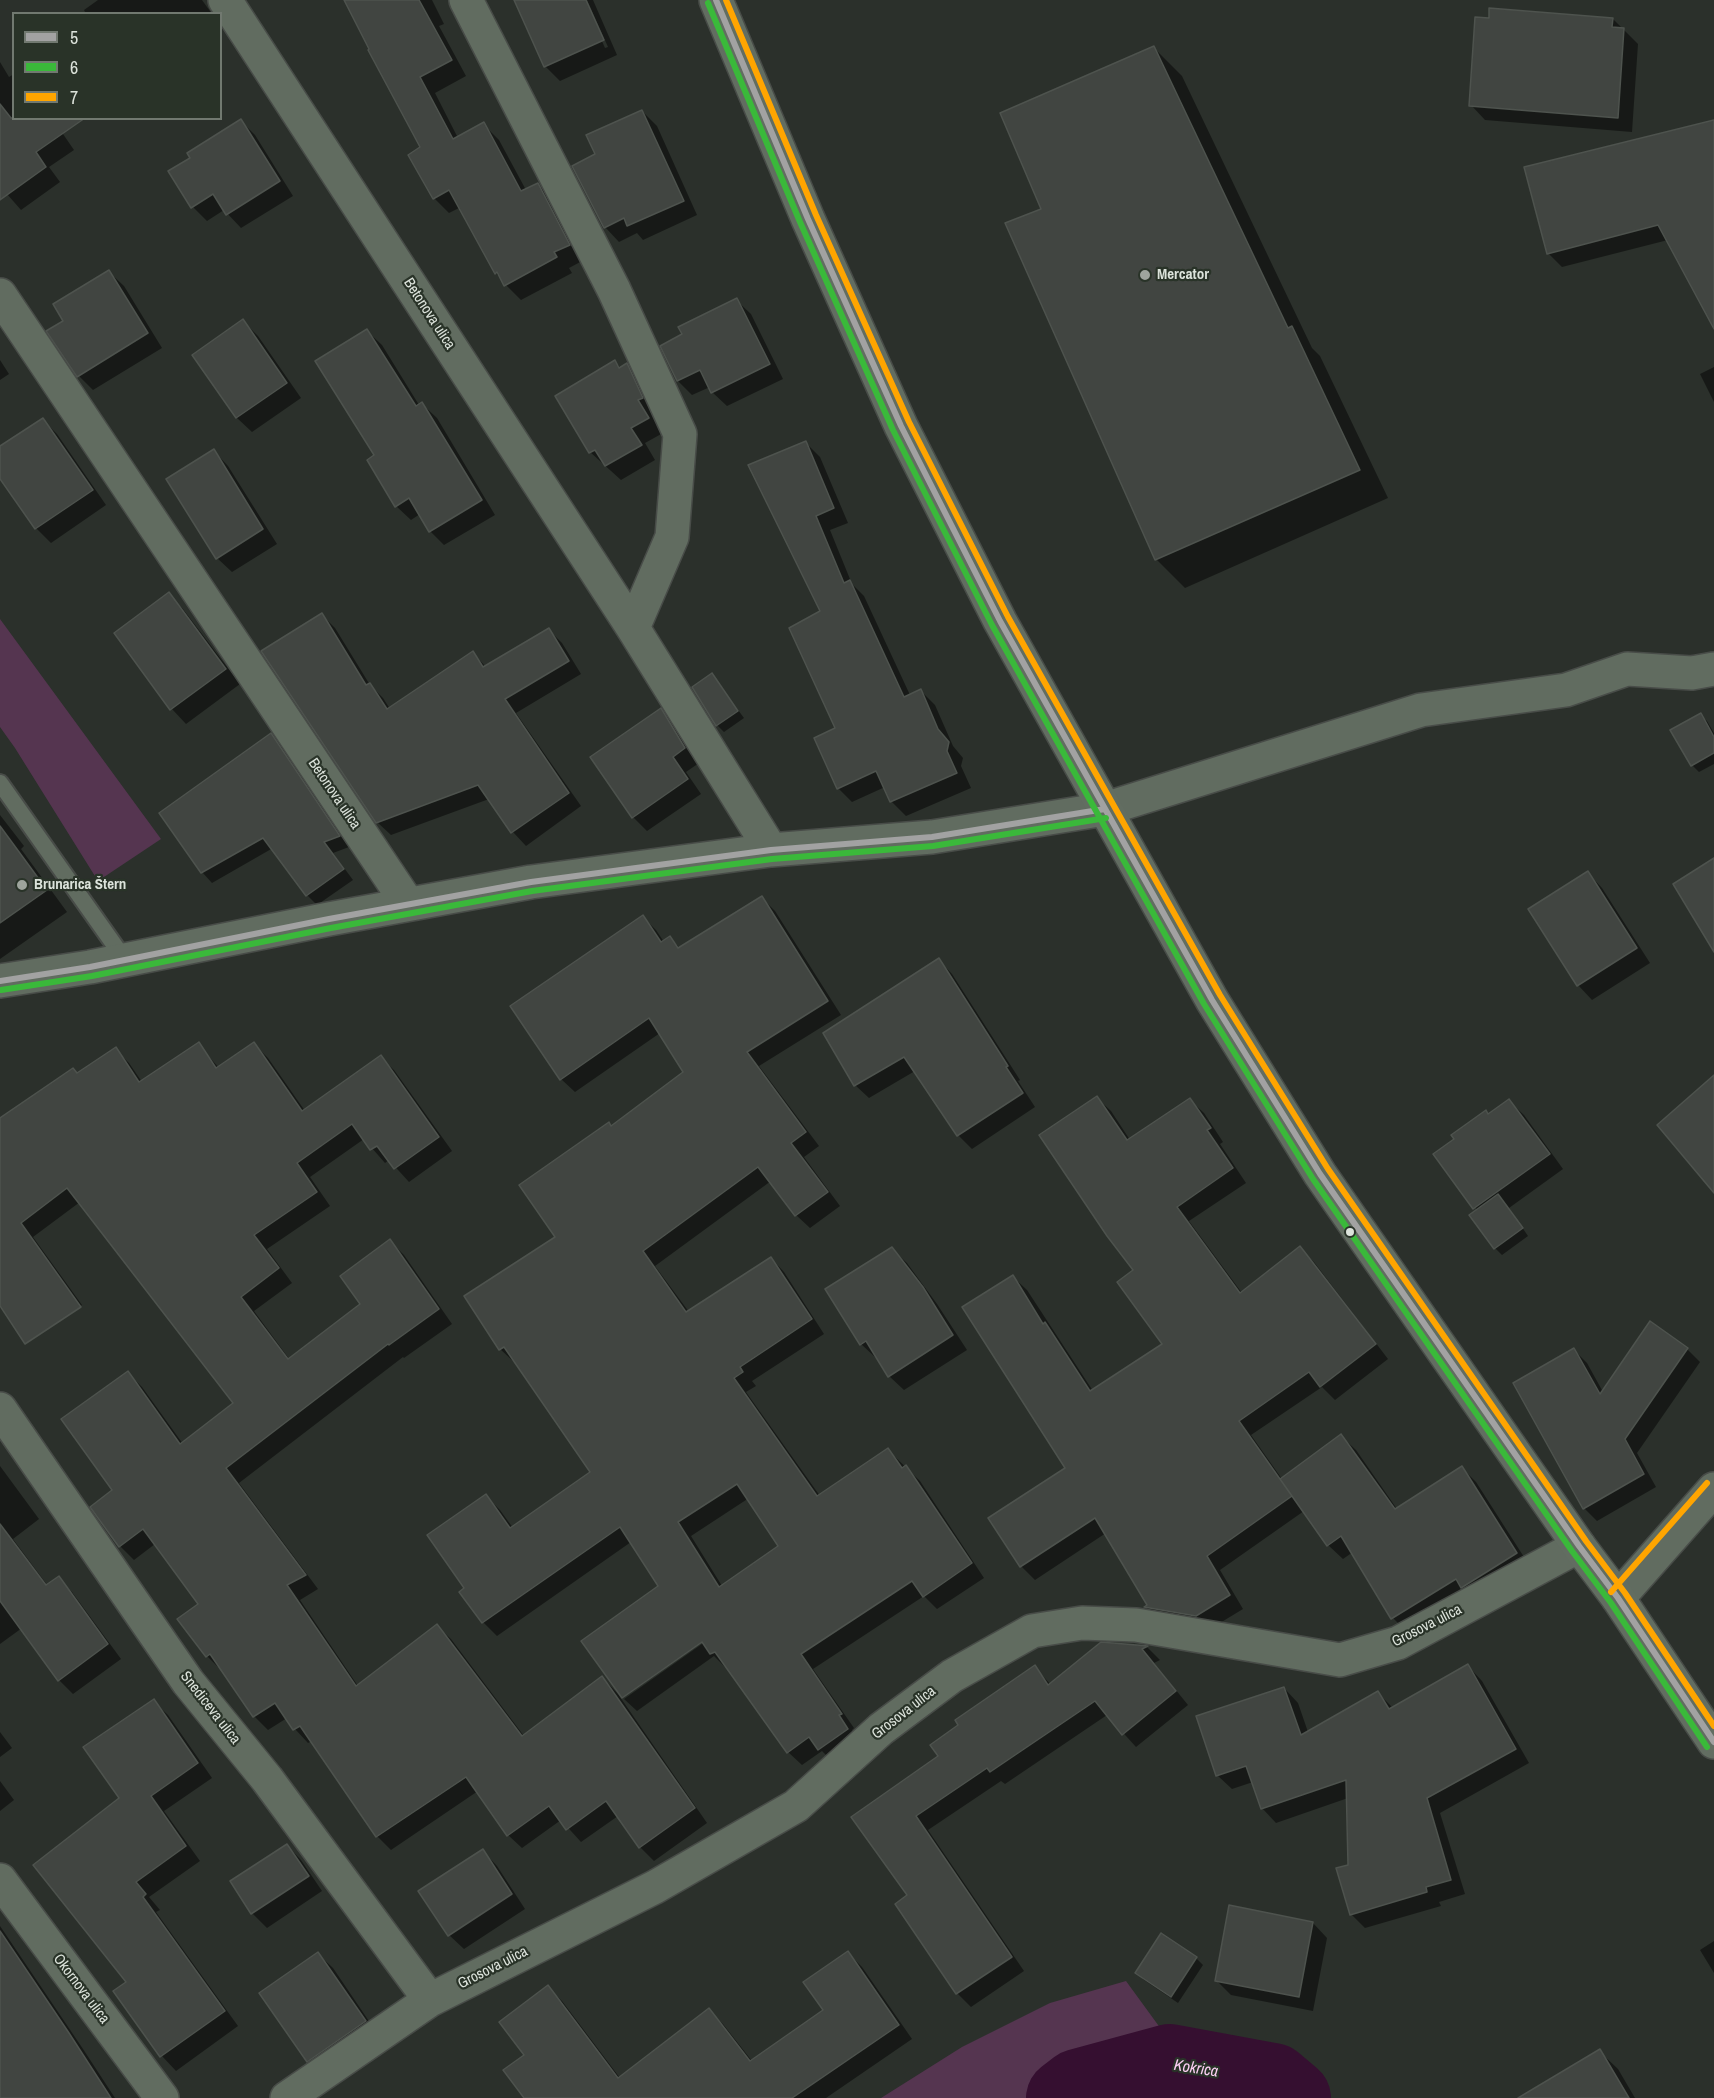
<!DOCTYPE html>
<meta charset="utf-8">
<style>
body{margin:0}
#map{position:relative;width:1714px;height:2098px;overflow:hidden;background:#2b302b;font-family:"Archivo Narrow",sans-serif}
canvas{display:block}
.legend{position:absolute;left:12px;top:12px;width:210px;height:108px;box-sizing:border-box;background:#293328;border:2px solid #717970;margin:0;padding:8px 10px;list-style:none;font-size:18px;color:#dce3db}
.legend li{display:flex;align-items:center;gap:12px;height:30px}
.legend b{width:30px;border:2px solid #717970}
</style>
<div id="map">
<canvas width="1714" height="2098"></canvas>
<ul class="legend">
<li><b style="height:8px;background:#a2a2a2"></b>5</li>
<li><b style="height:8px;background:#3ab93a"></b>6</li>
<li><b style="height:8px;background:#ffa500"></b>7</li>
</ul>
</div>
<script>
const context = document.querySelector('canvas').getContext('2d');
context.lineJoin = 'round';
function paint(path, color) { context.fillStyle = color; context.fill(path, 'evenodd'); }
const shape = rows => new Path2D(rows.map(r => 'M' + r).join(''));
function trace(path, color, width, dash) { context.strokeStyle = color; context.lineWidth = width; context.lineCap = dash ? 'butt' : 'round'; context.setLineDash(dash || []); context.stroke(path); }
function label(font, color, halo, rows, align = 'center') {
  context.font = font + ' "Archivo Narrow",sans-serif'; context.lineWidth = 4.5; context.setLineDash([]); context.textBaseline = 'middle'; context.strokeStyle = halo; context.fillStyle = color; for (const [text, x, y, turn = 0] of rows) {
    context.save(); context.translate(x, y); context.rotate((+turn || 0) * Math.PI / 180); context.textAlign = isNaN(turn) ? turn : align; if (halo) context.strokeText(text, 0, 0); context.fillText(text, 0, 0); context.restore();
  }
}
paint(shape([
 [0,619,161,839,98,881,15,748,0,727],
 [1126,1981,1169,2040,1120,2055,1040,2098,881,2098,962,2047,1050,2003],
 [1139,2086,1211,2093,1229,2098,1106,2098]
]), '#553550');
paint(shape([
 [98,0,202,0,212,14,86,14,84,10],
 [346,0,432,0,444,24,439,26,466,76,435,93,458,138,483,124,499,140,526,190,538,185,554,200,584,260,569,268,572,273,521,300,506,285,496,273,461,207,449,213,434,198,422,147],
 [516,0,584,0,605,48,608,47,587,0,593,0,617,55,560,81,545,66],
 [1613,19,1638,44,1632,132,1485,120,1471,105],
 [1154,48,1182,76,1312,348,1320,356,1388,498,1185,588,1156,559,1007,224,1043,210],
 [0,62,9,77,14,74,14,118,52,118,74,150,49,167,60,182,21,210,0,186],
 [642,111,657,126,697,215,643,240,637,233,619,242,605,227,597,155],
 [241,121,255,135,293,196,241,228,224,210,207,221,193,207,192,158],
 [1714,121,1714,326,1668,240,1562,267,1548,253],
 [109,272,124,286,162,348,93,390,79,376,48,331,65,321],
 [736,300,751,314,783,379,727,406,712,392,710,387,692,395,678,381,684,334],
 [243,321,258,336,301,398,252,432,237,418,194,355],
 [367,331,382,345,419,405,422,404,437,418,495,515,444,545,430,531,420,514,411,520,396,506],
 [0,360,9,374,0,380],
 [615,362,621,368,627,365,641,380,656,413,652,415,663,433,645,443,655,460,621,480,590,452],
 [1714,367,1714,402,1700,374],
 [42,419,57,434,106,505,51,543,36,528,0,476,0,448],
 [806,443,820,457,848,523,830,530,852,584,864,596,910,695,921,691,935,705,953,746,963,758,961,766,971,788,906,816,891,801,885,787,852,802,838,788,837,729,822,612],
 [214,451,228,466,277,544,232,572,217,558],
 [169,594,183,609,240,684,186,724,172,709,116,633],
 [322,615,335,628,370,685,383,698,390,709,473,653,486,667,549,630,562,643,581,674,516,713,581,806,526,846,513,832,489,799,391,835,377,822],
 [712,675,744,718,724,732,717,725,694,687],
 [661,710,675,725,699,763,686,772,701,794,647,831,633,817],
 [1700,715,1707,721,1714,733,1714,764,1699,772,1692,765],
 [270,735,281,745,349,847,333,853,353,880,317,905,307,895,273,848,212,883,202,872],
 [0,815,24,846,21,849,67,912,0,959],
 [1588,873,1602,888,1650,963,1592,1000,1578,985],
 [762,898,775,911,841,1015,759,1066,819,1146,804,1157,840,1206,810,1228,796,1215,771,1181,655,1266,689,1312,771,1258,784,1272,824,1334,752,1381,756,1386,746,1392,820,1496,888,1450,920,1481,984,1578,937,1609,924,1596,813,1669,854,1728,852,1730,861,1743,833,1762,822,1751,802,1765,788,1752,726,1666,725,1667,714,1656,637,1711,624,1699,709,1639,707,1636,623,1696,623,1698,621,1695,660,1587,631,1542,497,1636,483,1622,466,1588,486,1496,500,1510,513,1528,592,1472,516,1361,514,1362,500,1349,612,1128,685,1073,660,1033,575,1092,561,1079,643,917,656,930,664,942,670,938,681,949],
 [749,1498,780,1546,722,1586,691,1536],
 [939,960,952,974,1020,1080,1018,1081,1035,1107,972,1149,958,1135,915,1071,869,1098,855,1085],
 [198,1044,219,1068,254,1044,268,1058,305,1111,380,1057,394,1070,452,1151,409,1182,389,1160,385,1163,364,1139,310,1177,330,1206,267,1249,292,1283,254,1311,290,1360,362,1304,390,1241,404,1255,452,1324,404,1358,403,1357,239,1483,318,1589,300,1600,358,1686,437,1626,451,1639,524,1736,602,1677,618,1694,707,1823,654,1861,640,1847,618,1816,581,1842,561,1820,522,1848,508,1835,478,1791,391,1850,377,1836,312,1741,308,1743,295,1729,287,1718,268,1730,254,1716,222,1669,221,1670,207,1656,201,1605,155,1544,134,1560,120,1546,114,1490,128,1373,142,1387,183,1444,235,1404,80,1202,33,1237,82,1305,30,1341,16,1328,0,1304,0,1120,77,1075,115,1049,129,1063,142,1082],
 [1097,1098,1111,1111,1130,1140,1190,1100,1204,1113,1223,1142,1220,1144,1246,1183,1189,1221,1242,1293,1300,1248,1314,1262,1388,1359,1335,1400,1322,1387,1251,1435,1282,1479,1341,1436,1356,1450,1397,1509,1462,1468,1476,1482,1531,1568,1407,1632,1393,1618,1353,1552,1343,1559,1328,1545,1304,1511,1220,1570,1243,1609,1210,1629,1160,1621,1147,1608,1149,1605,1106,1533,1035,1580,1021,1566,1067,1468,1013,1277,1027,1290,1093,1391,1164,1344,1135,1271],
 [1509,1101,1524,1115,1563,1169,1509,1208,1528,1236,1502,1255,1495,1248,1478,1211,1435,1154],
 [892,1249,907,1263,937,1304,967,1350,904,1390,889,1376,878,1357,876,1358,861,1344],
 [1687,1349,1700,1362,1637,1453,1656,1487,1597,1521,1584,1508,1574,1350,1587,1363,1603,1392],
 [0,1466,39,1519,13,1539,48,1586,58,1578,72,1592,121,1659,73,1694,59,1680,22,1628,0,1644],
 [1102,1644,1147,1647,1160,1660,1154,1663,1188,1705,1136,1747,1107,1715,1005,1784,1001,1781,928,1830,1024,1971,971,2007,957,1993,897,1904,909,1896,853,1817,940,1757,1035,1667,1051,1685],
 [1468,1666,1482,1681,1529,1763,1440,1813,1465,1894,1439,1902,1441,1906,1365,1928,1351,1914,1348,1798,1276,1823,1262,1808,1253,1782,1232,1789,1217,1775,1284,1688,1298,1703,1308,1732,1378,1693,1392,1707],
 [153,1701,168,1715,212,1778,164,1811,200,1861,149,1897,160,1910,156,1912,238,2026,176,2071,162,2056,115,1992,128,1983,121,1798],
 [0,1732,12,1748,0,1757],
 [0,1781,14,1800,0,1811],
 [287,1845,301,1860,322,1891,267,1928,252,1913,232,1882],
 [483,1851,497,1866,525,1909,464,1949,449,1935],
 [1313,1923,1327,1938,1313,2011,1231,1995,1217,1981],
 [0,1926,83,2049,115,2098,3,2098,0,2094],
 [1714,1941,1714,1973,1700,1950],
 [848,1953,862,1967,912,2039,826,2098,525,2098,526,2055,548,1987,562,2001,620,2078,709,2010,723,2024,752,2061,825,2011],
 [318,1954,333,1968,379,2036,322,2075,308,2061],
 [1196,1958,1203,1965,1178,2003,1144,1980,1137,1973],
 [1599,2051,1618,2069,1635,2098,1526,2098]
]), '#0007');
trace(shape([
 [1065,2098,1078,2088,1170,2063,1273,2082,1292,2098]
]), '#350f30', 78);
const building = shape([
 [344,0,419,0,452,60,420,77,453,139,484,122,521,191,538,183,570,245,554,252,557,257,504,286,497,272,495,274,449,190,433,199,408,155,420,147,368,50,369,49,344,0],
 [514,0,586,0,604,40,544,67,514,0],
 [1489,8,1613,18,1612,27,1624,28,1618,118,1469,106,1475,17,1489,18,1489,8],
 [1154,46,1288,328,1292,326,1360,470,1155,560,1005,223,1041,209,1000,113,1154,46],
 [0,104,11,118,85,118,36,152,46,167,0,200,0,104],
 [642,110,684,201,627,226,624,218,604,228,572,166,595,154,586,135,642,110],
 [241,119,280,181,226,215,213,194,191,208,168,171,190,158,187,153,241,119],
 [1714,120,1714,329,1658,225,1547,254,1524,167,1714,120],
 [109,270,148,333,77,377,46,331,63,321,53,304,109,270],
 [737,298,770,364,711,393,700,370,677,381,660,346,682,334,678,327,737,298],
 [243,319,287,383,236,418,192,355,243,319],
 [367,329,416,406,422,402,482,500,429,532,409,498,395,507,367,460,374,455,315,361,367,329],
 [615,360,619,368,627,363,643,398,638,400,649,418,631,428,642,445,605,466,595,450,589,453,555,396,615,360],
 [43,418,93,490,35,529,0,479,0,446,43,418],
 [806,441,834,508,816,516,844,583,850,580,904,697,921,689,938,729,949,742,947,751,957,773,890,802,876,771,837,789,814,738,835,728,789,628,820,611,748,465,806,441],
 [214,449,263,529,216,559,166,479,214,449],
 [169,592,226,669,170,710,114,633,169,592],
 [322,613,366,685,370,683,387,709,473,651,483,667,549,628,569,661,505,699,569,793,511,833,478,785,376,823,261,651,322,613],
 [712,673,738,711,716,726,692,687,712,673],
 [661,708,685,748,673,757,688,779,632,818,590,757,661,708],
 [1701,713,1714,737,1714,753,1691,766,1670,730,1701,713],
 [271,733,340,836,324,842,344,869,306,896,263,838,201,873,159,813,271,733],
 [0,826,47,890,0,923,0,826],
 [1714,858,1714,952,1673,884,1714,858],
 [1588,871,1637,948,1577,986,1528,909,1588,871],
 [762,896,828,1001,747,1052,806,1132,791,1143,828,1192,795,1216,758,1167,643,1251,686,1312,771,1257,812,1319,740,1367,743,1372,734,1378,817,1496,888,1448,902,1468,906,1465,972,1563,923,1597,912,1581,801,1654,842,1714,839,1715,848,1729,818,1750,809,1737,787,1753,715,1652,710,1654,702,1642,622,1698,581,1641,658,1586,620,1527,482,1623,459,1592,464,1588,427,1535,486,1494,510,1528,590,1472,504,1347,499,1350,464,1296,555,1237,519,1185,609,1122,611,1126,683,1072,649,1018,560,1080,510,1006,643,915,661,942,670,936,678,948,762,896],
 [737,1484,778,1546,719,1587,678,1522,737,1484],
 [939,958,1008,1066,1006,1067,1023,1093,957,1136,904,1057,854,1086,823,1033,939,958],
 [199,1042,216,1068,254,1042,302,1111,381,1055,439,1137,394,1169,377,1146,370,1150,352,1124,297,1163,317,1192,254,1235,279,1268,241,1297,288,1359,360,1304,340,1276,390,1239,439,1309,389,1345,388,1344,226,1468,306,1575,287,1585,356,1686,437,1624,522,1736,602,1676,695,1808,639,1848,606,1801,566,1830,549,1806,507,1836,466,1777,376,1837,300,1726,293,1730,275,1703,253,1717,210,1654,206,1657,177,1619,198,1604,143,1529,119,1547,90,1507,112,1490,61,1419,128,1371,180,1444,233,1403,67,1188,21,1223,81,1307,25,1344,0,1306,0,1118,73,1068,77,1073,116,1047,139,1082,199,1042],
 [1714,1075,1714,1193,1657,1125,1714,1075],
 [1097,1096,1127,1140,1190,1098,1211,1128,1207,1130,1233,1168,1177,1207,1240,1293,1300,1246,1376,1344,1320,1387,1309,1372,1239,1421,1292,1496,1207,1556,1230,1595,1196,1616,1144,1607,1147,1605,1095,1518,1020,1567,988,1518,1065,1468,962,1307,1013,1275,1043,1324,1045,1322,1090,1391,1162,1344,1117,1282,1133,1270,1107,1236,1039,1135,1097,1096],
 [1509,1099,1550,1154,1473,1209,1433,1154,1454,1139,1451,1135,1486,1110,1488,1114,1509,1099],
 [1498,1194,1523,1228,1494,1249,1469,1215,1498,1194],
 [892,1247,923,1287,953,1335,888,1377,866,1341,860,1345,825,1289,892,1247],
 [1650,1321,1688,1348,1625,1439,1644,1474,1583,1509,1513,1383,1574,1348,1600,1394,1650,1321],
 [1341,1434,1395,1509,1462,1466,1517,1553,1461,1588,1456,1579,1391,1619,1341,1536,1327,1546,1280,1479,1341,1434],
 [0,1524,46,1585,59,1576,108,1644,58,1681,0,1601,0,1524],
 [1101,1642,1148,1646,1142,1649,1176,1691,1122,1735,1095,1701,990,1772,987,1768,916,1816,1012,1957,956,1994,895,1904,907,1895,851,1817,938,1756,930,1745,958,1725,955,1720,1035,1665,1048,1685,1101,1642],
 [1468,1664,1516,1749,1427,1798,1451,1880,1426,1887,1427,1892,1350,1915,1336,1868,1348,1865,1346,1780,1261,1809,1246,1766,1216,1776,1196,1716,1284,1687,1301,1735,1378,1691,1389,1709,1468,1664],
 [154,1699,198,1763,151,1796,186,1846,136,1882,146,1894,143,1897,225,2011,160,2057,113,1991,126,1982,33,1865,119,1798,83,1747,154,1699],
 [287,1844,309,1876,251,1914,230,1881,287,1844],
 [483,1849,512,1894,448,1936,418,1891,483,1849],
 [1229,1905,1313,1922,1299,1997,1215,1981,1229,1905],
 [0,1931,69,2033,111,2098,0,2098,0,1931],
 [1161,1933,1197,1957,1171,1997,1135,1973,1161,1933],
 [848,1951,899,2025,792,2098,524,2098,503,2070,524,2055,499,2022,548,1985,618,2078,709,2008,750,2061,823,2010,803,1982,848,1951],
 [318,1952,366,2021,307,2062,259,1993,318,1952],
 [1600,2049,1629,2098,1518,2098,1600,2049]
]);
paint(building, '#414541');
trace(building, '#4e534e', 1.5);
const lane = shape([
 [0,783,125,960]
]);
const street = shape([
 [225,0,633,628,771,850],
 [466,0,614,290,680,434,672,537,633,628],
 [0,295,408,904],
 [0,981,90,967,329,919,531,882,771,850,932,837,1105,809,1421,710,1566,690,1627,669,1692,673,1714,669],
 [0,1409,188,1682,267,1779,430,2000],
 [1618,1598,1714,1489],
 [0,1880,162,2098],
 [287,2098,430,2000,655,1887,796,1806,881,1729,952,1676,1032,1631,1082,1623,1136,1625,1340,1660,1398,1643,1579,1546]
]);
const secondary = shape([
 [716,0,808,219,901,426,1000,621,1212,1000,1320,1174,1579,1546,1618,1598,1714,1742]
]);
trace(lane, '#484c48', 20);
trace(street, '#484c48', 36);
trace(secondary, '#484c48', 36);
trace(lane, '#616c60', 16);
trace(street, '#616c60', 33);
trace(secondary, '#626d61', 33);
trace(shape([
 [716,0,808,219,901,426,1000,621,1212,1000,1320,1174,1579,1546,1618,1598,1714,1742],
 [0,981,90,967,329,919,531,882,771,850,932,837,1105,809]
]), '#a2a2a2', 6);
trace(shape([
 [708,3,800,222,893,430,992,625,1204,1004,1313,1179,1572,1551,1611,1603,1707,1747],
 [1,990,92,976,331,928,532,891,772,859,933,846,1106,818]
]), '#3ab93a', 6);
trace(shape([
 [726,0,816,215,909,422,1008,617,1220,995,1328,1169,1586,1541,1625,1593,1714,1726],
 [1611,1592,1707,1483]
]), '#ffa500', 6);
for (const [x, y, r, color] of [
 [1145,275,6,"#9ea49d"],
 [22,885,6,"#9ea49d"],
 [1350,1232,5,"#dce3db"]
]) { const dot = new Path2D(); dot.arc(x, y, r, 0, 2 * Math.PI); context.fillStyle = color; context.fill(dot); trace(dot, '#293328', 2); }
label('bold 15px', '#dce3db', '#293328', [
 ["Mercator",1157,275],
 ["Brunarica Štern",34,885]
], 'left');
label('15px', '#dce3db', '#293328', [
 ["Betonova ulica",429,314,57],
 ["Betonova ulica",334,794,56],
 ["Grosova ulica",1427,1626,-27],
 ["Snediceva ulica",210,1708,52],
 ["Grosova ulica",904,1713,-38],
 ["Grosova ulica",493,1968,-27],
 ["Okornova ulica",81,1989,53]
]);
label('italic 16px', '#fbcef2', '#293328', [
 ["Kokrica",1196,2069,9]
]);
</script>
